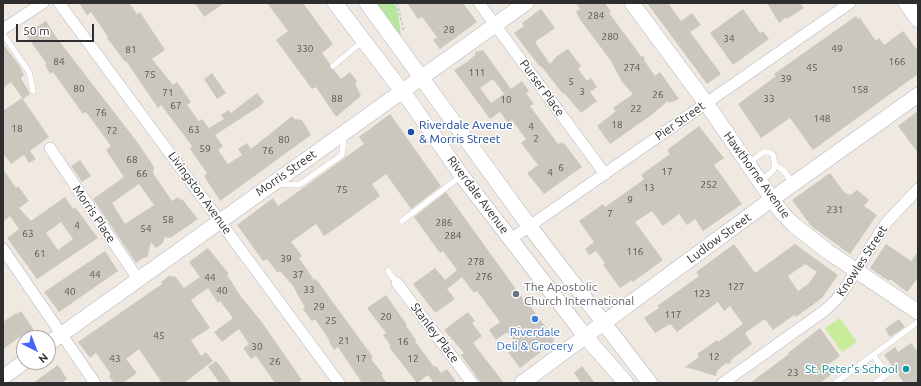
<!DOCTYPE html>
<style>
body{margin:0}
#map{position:relative;width:921px;height:386px;overflow:hidden;background:#efe9e1;font-family:Ubuntu,sans-serif}
canvas{display:block}
.frame{position:absolute;inset:0;border:4px solid #2e2e2e;pointer-events:none}
.north{position:absolute;left:16px;top:330px;width:40px;height:40px;box-sizing:border-box;background:#fff;border:1px solid #ababab;border-radius:50%;rotate:138deg;font-size:11px;font-weight:700;line-height:16px;text-align:center;color:#2e2e2e}
.north::after{content:'';display:block;margin:auto;width:14px;height:18px;background:#4264fb;clip-path:polygon(50% 0,100% 100%,50% 72%,0 100%)}
.scale{position:absolute;left:16px;top:24px;width:78px;height:18px;box-sizing:border-box;border:2px solid #2e2e2e;border-top:0;padding-left:5px;font-size:12px;line-height:14px;white-space:nowrap;color:#2e2e2e;-webkit-text-stroke:3px #fff;paint-order:stroke}
</style>
<div id="map">
<canvas width="921" height="386"></canvas>
<div class="frame"></div>
<div class="north">N</div>
<div class="scale">50 m</div>
</div>
<script>
const context = document.querySelector('canvas').getContext('2d');
context.lineJoin = 'round';
function paint(path, color) { context.fillStyle = color; context.fill(path, 'evenodd'); }
const shape = rows => new Path2D(rows.map(r => 'M' + r).join(''));
function trace(path, color, width, dash) { context.strokeStyle = color; context.lineWidth = width; context.lineCap = dash ? 'butt' : 'round'; context.setLineDash(dash || []); context.stroke(path); }
function label(font, color, halo, rows, align = 'center') {
  context.font = font + ' Ubuntu,sans-serif'; context.lineWidth = 3; context.setLineDash([]); context.textBaseline = 'middle'; context.strokeStyle = halo; context.fillStyle = color; for (const [text, x, y, turn = 0] of rows) {
    context.save(); context.translate(x, y); context.rotate((+turn || 0) * Math.PI / 180); context.textAlign = isNaN(turn) ? turn : align; if (halo) context.strokeText(text, 0, 0); context.fillText(text, 0, 0); context.restore();
  }
}
paint(shape([
 [377,3,394,3,397,8,401,36]
]), '#b6e59e');
paint(shape([
 [840,318,857,342,842,352,825,328]
]), '#c9ec9a');
paint(shape([
 [79,3,129,3,137,14,140,12,165,50,152,59,173,85,177,82,191,102,187,105,199,121,202,119,209,128,224,119,221,115,229,110,231,113,257,93,264,102,260,106,215,135,223,146,218,150,228,164,242,155,238,149,247,143,251,149,292,116,294,119,302,120,311,135,220,201,204,176,207,173,190,149,192,146,161,105,158,108,126,61,125,62,107,38,108,37,91,12,87,15],
 [195,3,224,3,204,17],
 [267,3,303,3,333,44,322,53,330,64,330,68,334,70,341,79,350,72,357,81,355,83,361,96,336,117,316,87,312,89,276,40,288,31],
 [407,3,463,3,477,22,440,49,433,40,437,37,422,17,418,19],
 [576,3,605,3,611,12,609,13,641,56,645,57,644,60,655,76,660,72,679,99,669,103,668,101,650,116,610,144,597,126,616,111,613,108,633,94,622,82,611,61,581,21,576,12,580,9],
 [647,3,668,3,681,21,692,13,701,25,690,32,721,74,707,84],
 [767,3,800,3,804,8,787,19,786,17,779,23],
 [541,9,555,28,535,42,550,64,557,56,568,49,581,66,578,69,587,81,591,78,597,87,590,92,597,101,581,113,564,93,563,94,541,66,540,67,514,33,524,26,522,23],
 [743,9,760,33,763,31,769,39,733,65,710,33],
 [856,16,858,19,860,18,876,41,879,38,884,45,903,31,918,51,918,74,813,150,790,118,761,138,738,104,776,76,774,74],
 [46,21,56,37,138,143,154,167,153,173,172,201,178,197,180,200,182,199,198,219,170,238,165,237,163,243,156,248,151,242,147,258,145,257,136,263,93,199,124,177,106,150,111,146,86,112,83,114,53,72,50,74,45,65,47,64,25,34],
 [139,184,154,205,125,224,112,203],
 [3,44,19,65,24,75,21,78,30,94,23,99,11,82,3,88],
 [483,50,511,89,522,81,529,91,526,93,534,104,530,106,558,144,561,142,562,144,564,143,582,167,544,194,527,173,538,165,521,143,526,139,512,120,508,123,500,112,490,119,454,70,467,62,475,55,475,52],
 [493,79,504,94,491,103,480,88],
 [212,73,226,93,217,99,204,79],
 [22,98,49,137,30,151,36,159,29,163,24,155,11,164,3,153,3,111],
 [918,111,918,153,898,126],
 [390,114,441,186,411,209,386,174,372,184,380,196,336,228,324,236,316,224,291,242,302,256,299,258,314,280,316,279,373,357,371,359,383,374,381,375,387,383,362,383,338,347,334,350,329,342,330,341,315,319,312,321,303,309,305,308,293,286,280,271,278,273,267,259,263,261,237,225,273,198,278,206,364,144,359,137],
 [699,126,724,158,714,165,742,204,703,231,695,219,687,225,679,214,663,226,652,211,635,222,663,260,633,282,632,280,620,288,603,265,605,263,596,251,589,255,585,249,594,242,579,221,603,204,605,207,639,183,644,179,641,175,670,154,667,150],
 [80,160,91,176,82,182,71,166],
 [3,169,16,188,18,186,29,201,19,208,31,221,65,197,73,209,75,207,98,238,37,279,7,238,19,229,10,216,3,222],
 [61,222,73,239,58,250,46,233],
 [830,173,844,192,850,195,857,190,869,200,864,206,877,215,850,254,811,226,792,200],
 [446,192,526,303,527,302,554,338,553,343,520,368,508,352,518,346,507,332,496,340,489,330,500,322,477,291,474,293,462,277,447,289,455,299,435,313,413,284,435,268,445,280,457,270,443,251,440,253,414,217],
 [734,244,755,273,795,244,838,275,822,298,796,317,794,315,773,330,765,319,745,333,752,344,732,359,730,364,726,363,717,371,716,376,685,367,699,357,697,354,717,340,718,342,743,324,730,306,724,311,718,302,677,332,670,324,655,333,644,318,659,308,657,306,699,276,696,272],
 [805,264,817,272,808,284,798,291,788,276],
 [886,244,911,261,918,252,918,278,907,292,890,279,889,281,870,268],
 [208,248,229,274,227,275,242,298,261,321,302,380,297,383,275,383,256,356,251,359,243,348,249,344,239,329,222,342,214,332,233,318,220,301,218,303,208,288,191,300,210,328,191,340,201,356,206,352,213,361,184,383,162,383,139,349,126,359,137,373,123,383,114,383,109,376,111,374,96,353,90,358,78,342,162,284,161,282,170,275,172,277,175,276,184,288,200,277,189,262],
 [105,251,118,271,59,312,44,292],
 [386,295,407,325,406,326,416,340,415,341,434,367,436,366,441,373,447,369,457,383,434,383,428,375,417,383,389,347,391,346,383,335,386,333,367,308],
 [21,311,36,333,28,338,24,338,23,341,20,337,3,349,3,322,16,313,17,314],
 [468,312,475,321,472,323,482,336,473,343,504,383,481,383,461,355,464,353,444,330],
 [899,319,905,327,890,337,885,329],
 [820,328,840,356,826,366,832,374,820,383,750,383,789,354,788,353],
 [911,343,918,352,918,383,904,383,884,355,895,347,898,352],
 [216,361,221,367,232,383,220,383,208,367],
 [58,365,67,379,62,383,33,383],
 [582,366,589,375,595,383,581,383,574,373]
]), '#cbc7bf');
const lane = shape([
 [3,34,29,72,33,91],
 [333,66,363,41],
 [748,163,764,152,769,152,773,155,775,165,773,171,760,181],
 [775,165,783,170,793,183],
 [279,184,299,185,342,155,344,136],
 [402,221,461,176],
 [388,271,397,283],
 [873,355,887,374,875,383],
 [835,383,918,322]
]);
const street = shape([
 [59,3,339,383],
 [479,3,605,174],
 [3,29,43,3],
 [50,148,138,279],
 [511,239,850,3],
 [3,249,95,383],
 [397,283,472,383],
 [723,383,824,311,836,300,846,287,886,223,918,189]
]);
const secondary = shape([
 [335,3,411,103,462,176,585,336,626,383],
 [367,3,530,227,650,383],
 [632,3,706,103,772,199,783,214,794,225,827,251,918,312],
 [906,3,918,20],
 [48,344,526,3],
 [3,377,24,362],
 [522,383,772,199,918,95]
]);
trace(lane, '#b4b7c1', 6);
trace(street, '#b4b7c1', 12);
trace(secondary, '#b4b7c1', 16);
trace(shape([
 [397,3,404,32]
]), '#c9c9c9', 2, [3, 2]);
trace(lane, '#fff', 5.5);
trace(street, '#fff', 11);
trace(secondary, '#fff', 15);
for (const [x, y, r, color] of [
 [411,132,4,"#1a4fb4"],
 [516,294,4,"#6b7280"],
 [535,319,4,"#3f7fe0"],
 [906,369,4,"#0f9aa8"]
]) { const dot = new Path2D(); dot.arc(x, y, r, 0, 2 * Math.PI); context.fillStyle = color; context.fill(dot); trace(dot, '#fff', 1.5); }
label('10px', '#555452', null, [
 ["284",596,16],
 ["28",449,30],
 ["280",610,37],
 ["34",729,39],
 ["330",305,49],
 ["49",837,49],
 ["81",131,50],
 ["84",59,62],
 ["166",897,62],
 ["274",632,68],
 ["45",812,68],
 ["111",477,73],
 ["75",150,75],
 ["39",786,79],
 ["5",571,82],
 ["80",79,89],
 ["158",860,90],
 ["3",582,92],
 ["71",168,93],
 ["26",658,95],
 ["88",337,99],
 ["33",769,99],
 ["10",506,100],
 ["67",176,106],
 ["22",636,109],
 ["76",101,113],
 ["148",822,119],
 ["18",617,125],
 ["4",531,127],
 ["18",17,129],
 ["63",194,130],
 ["72",112,131],
 ["2",536,139],
 ["80",284,140],
 ["59",205,149],
 ["76",268,151],
 ["68",132,160],
 ["6",561,168],
 ["17",667,172],
 ["4",550,173],
 ["66",142,174],
 ["252",709,185],
 ["13",649,188],
 ["75",342,190],
 ["9",630,200],
 ["231",835,210],
 ["7",610,214],
 ["58",168,220],
 ["286",444,223],
 ["4",77,226],
 ["54",146,229],
 ["63",28,234],
 ["284",453,236],
 ["116",635,252],
 ["61",40,254],
 ["39",286,259],
 ["278",476,262],
 ["44",95,275],
 ["37",298,275],
 ["276",484,277],
 ["44",210,278],
 ["127",736,287],
 ["33",309,290],
 ["40",222,291],
 ["40",70,292],
 ["123",702,294],
 ["29",319,307],
 ["117",673,315],
 ["20",386,317],
 ["25",331,321],
 ["45",159,336],
 ["21",344,341],
 ["16",403,342],
 ["30",257,347],
 ["12",714,357],
 ["43",115,359],
 ["17",361,359],
 ["12",413,359],
 ["26",275,362],
 ["23",793,373]
]);
label('12px', '#2e2e2e', '#fff', [
 ["Purser Place",542,88,54],
 ["Pier Street",680,121,-35],
 ["Morris Street",286,173,-35],
 ["Hawthorne Avenue",757,175,54],
 ["Livingston Avenue",200,193,54],
 ["Riverdale Avenue",478,195,53],
 ["Morris Place",94,214,56],
 ["Ludlow Street",719,238,-36],
 ["Knowles Street",862,261,-57],
 ["Stanley Place",435,333,53]
]);
label('12px', '#164399', '#fff', [
 ["Riverdale Avenue",419,125],
 ["& Morris Street",419,139]
], 'left');
label('12px', '#5b616d', '#fff', [
 ["The Apostolic",524,287],
 ["Church International",524,301]
], 'left');
label('12px', '#366cbe', '#fff', [
 ["Riverdale",535,332],
 ["Deli & Grocery",535,346]
]);
label('12px', '#0d838f', '#fff', [
 ["St. Peter's School",898,369]
], 'right');
</script>
